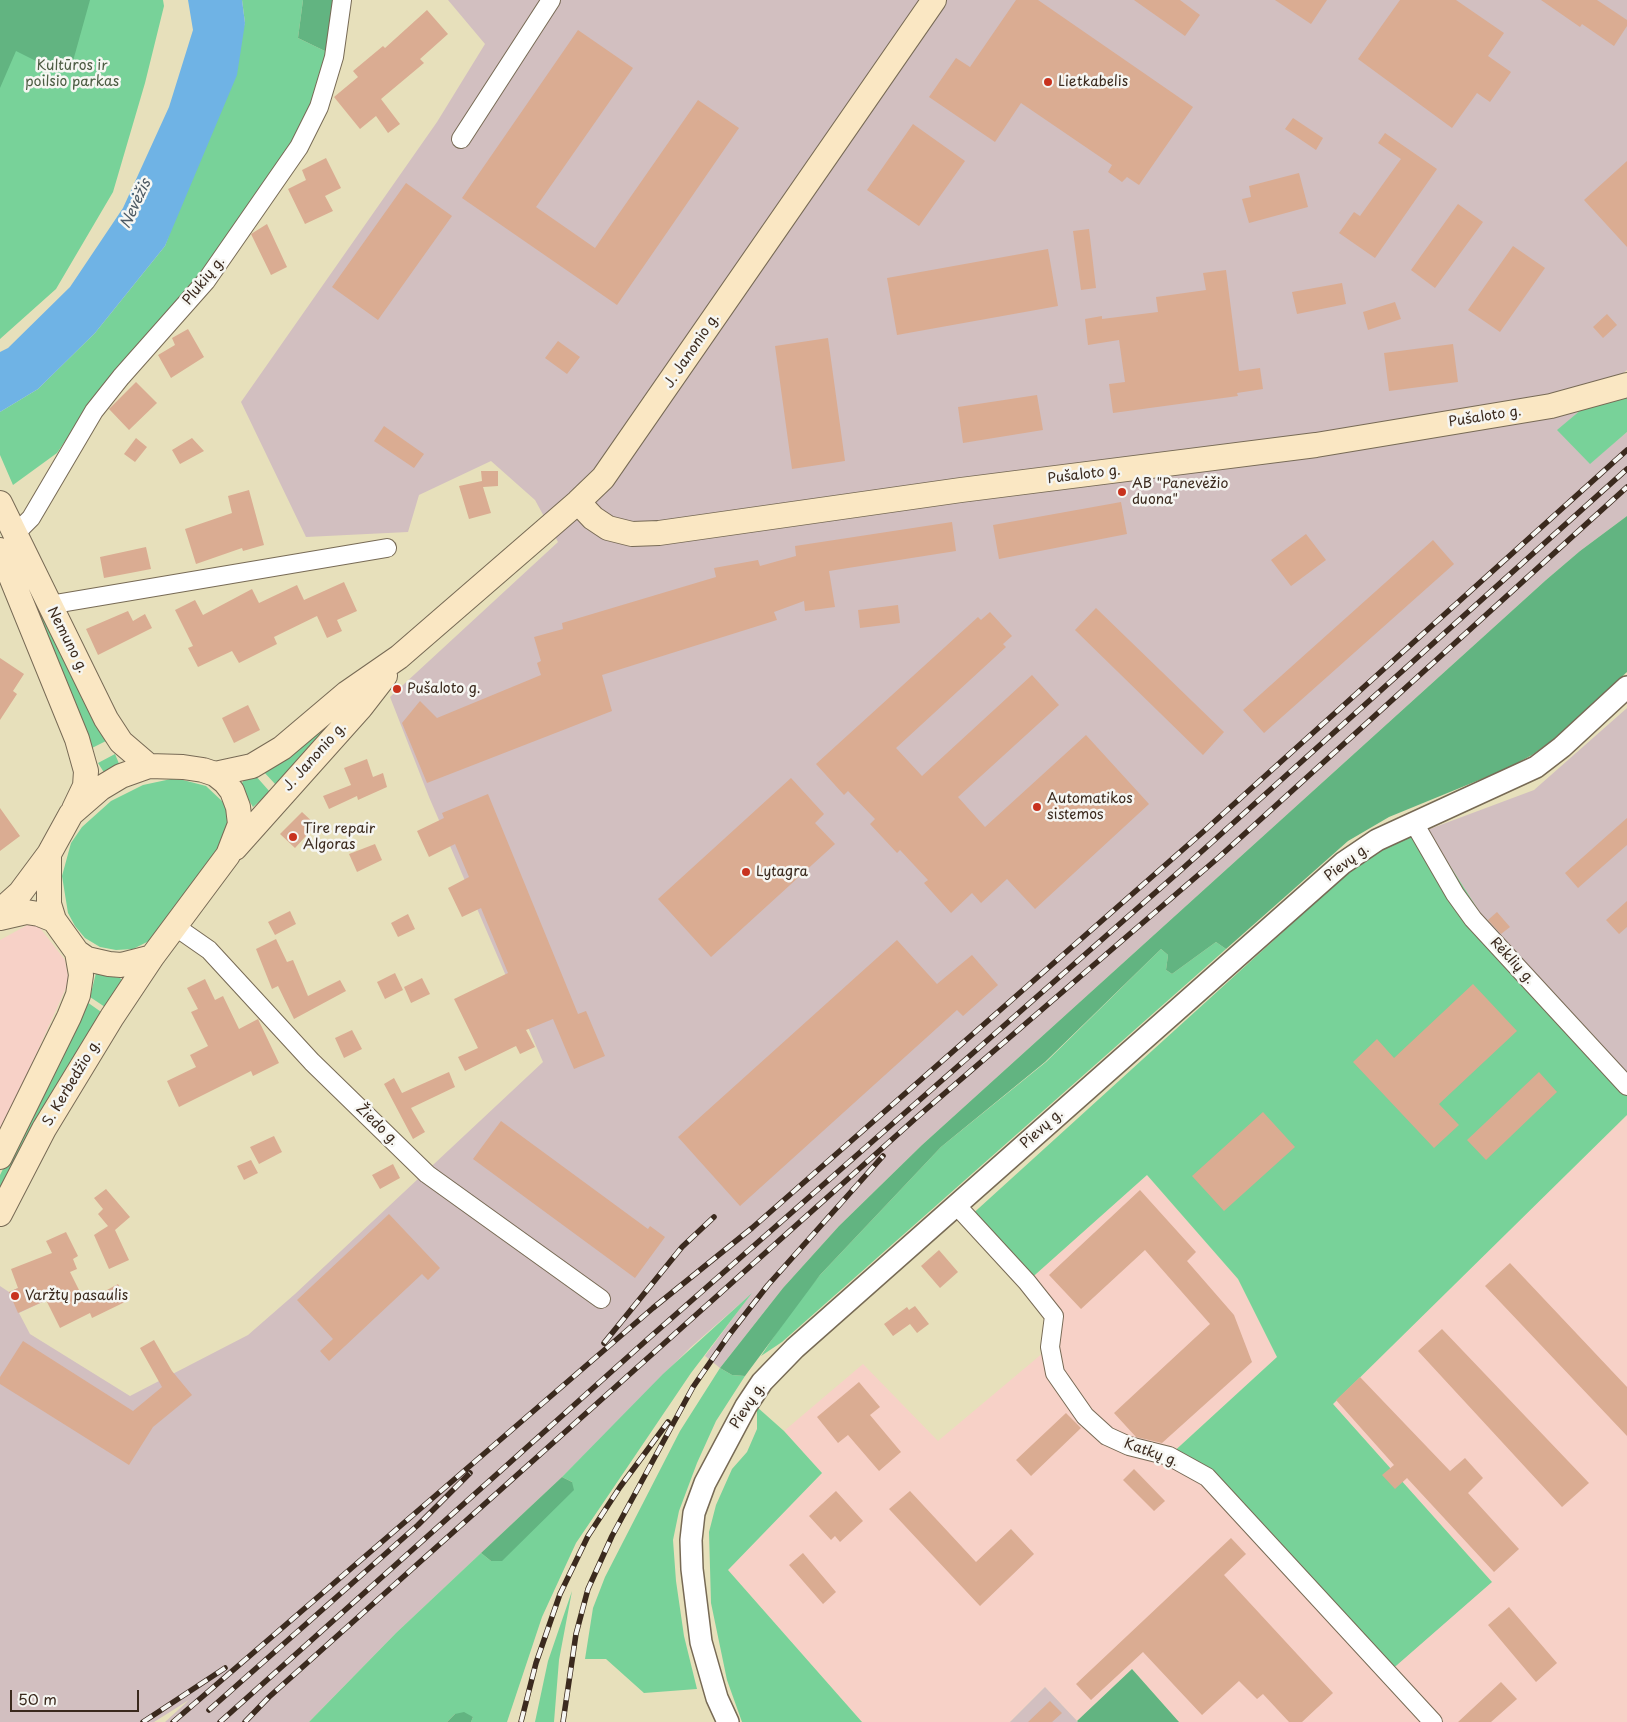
<!DOCTYPE html>
<meta charset="utf-8">
<style>
body{margin:0}
#map{position:relative;width:1627px;height:1722px;overflow:hidden;background:#e7e0bb;font-family:"Playpen Sans",sans-serif}
canvas{display:block}
.scale{position:absolute;left:10px;top:1690px;width:129px;height:22px;box-sizing:border-box;border:2px solid #3b2a1e;border-top:0;padding-left:6px;font-size:15px;line-height:18px;white-space:nowrap;color:#3b2a1e;-webkit-text-stroke:4px #f6f6f2;paint-order:stroke}
</style>
<div id="map">
<canvas width="1627" height="1722"></canvas>
<div class="scale">50 m</div>
</div>
<script>
const context = document.querySelector('canvas').getContext('2d');
context.lineJoin = 'round';
function paint(path, color) { context.fillStyle = color; context.fill(path, 'evenodd'); }
const shape = rows => new Path2D(rows.map(r => 'M' + r).join(''));
function trace(path, color, width, dash) { context.strokeStyle = color; context.lineWidth = width; context.lineCap = dash ? 'butt' : 'round'; context.setLineDash(dash || []); context.stroke(path); }
function label(font, color, halo, rows, align = 'center') {
  context.font = font + ' "Playpen Sans",sans-serif'; context.lineWidth = 5; context.setLineDash([]); context.textBaseline = 'middle'; context.strokeStyle = halo; context.fillStyle = color; for (const [text, x, y, turn = 0] of rows) {
    context.save(); context.translate(x, y); context.rotate((+turn || 0) * Math.PI / 180); context.textAlign = isNaN(turn) ? turn : align; if (halo) context.strokeText(text, 0, 0); context.fillText(text, 0, 0); context.restore();
  }
}
paint(shape([
 [31,923,40,928,65,960,69,981,0,1135,0,940],
 [1627,1115,1627,1722,1179,1722,1132,1669,1077,1721,1045,1687,1010,1722,862,1722,728,1570,822,1473,784,1431,863,1364,938,1441,1050,1347,1054,1316,1027,1282,1147,1175,1238,1279,1277,1357,1169,1456,1492,1582,1333,1404]
]), '#f7d1c7');
paint(shape([
 [448,0,1627,0,1627,370,1558,430,1590,463,1627,432,1627,516,1580,551,1546,580,922,1145,839,1226,783,1288,720,1368,705,1356,750,1295,691,1347,562,1477,396,1633,309,1722,165,1722,189,1700,154,1722,0,1722,0,1286,9,1292,57,1270,66,1291,19,1313,30,1334,130,1396,248,1335,295,1294,543,1062,429,797,390,697,558,542,535,500,491,461,419,495,408,532,306,537,241,402,437,122,485,44],
 [1627,708,1627,1075,1486,922,1427,830,1534,790],
 [1045,1687,1078,1722,1010,1722]
]), '#d2bfc0');
paint(shape([
 [0,0,163,0,164,6,145,83,113,192,56,289,0,339],
 [242,0,303,0,298,38,329,53,312,106,294,141,199,279,86,410,57,453,13,485,0,455,0,412,38,389,95,333,165,246,245,23],
 [1627,395,1627,432,1590,464,1557,430,1582,409],
 [33,596,108,740,92,748,34,605],
 [350,702,276,785,263,771],
 [115,754,120,766,105,774,98,763],
 [255,775,270,792,253,807,240,786,244,780],
 [171,779,183,780,206,786,223,802,228,811,228,823,222,847,155,938,133,949,116,950,100,947,85,938,75,926,68,913,62,876,71,843,82,827,111,801,143,785],
 [1427,830,1486,922,1627,1075,1627,1115,1333,1404,1492,1582,1389,1672,1222,1495,1169,1456,1277,1357,1238,1279,1147,1175,1027,1282,968,1218,1350,871,1384,848],
 [1216,942,1226,949,782,1342,761,1356,793,1308,820,1275,941,1147,1046,1062,1161,949,1168,955,1166,970,1172,974],
 [96,973,120,978,124,982,108,1009,90,997],
 [87,1002,104,1014,0,1195,0,1175],
 [752,1293,691,1373,576,1543,542,1617,507,1722,471,1722,473,1717,455,1714,447,1722,309,1722,396,1633,481,1553,491,1561,572,1482,562,1477,663,1374],
 [720,1368,732,1375,745,1376,716,1421,697,1463,679,1511,673,1540,676,1581,684,1636,697,1689,644,1693,606,1659,585,1659,593,1608,605,1577,680,1431],
 [757,1407,784,1431,822,1473,728,1570,862,1722,742,1722,727,1680,711,1603,709,1532,716,1505,732,1469,747,1452,757,1429],
 [572,1591,559,1660,554,1722,535,1722,548,1661]
]), '#78d299');
paint(shape([
 [0,0,90,0,73,61,52,69,16,51,0,88],
 [303,0,336,0,329,53,298,38],
 [1627,516,1627,672,1558,736,1532,755,1506,769,1389,817,1348,841,1226,949,1216,942,1172,974,1166,970,1168,955,1161,949,1045,1062,941,1147,820,1275,745,1376,732,1375,720,1368,783,1288,839,1226,922,1145,1546,580,1580,551],
 [562,1477,572,1482,574,1490,502,1561,491,1561,481,1553],
 [1132,1669,1179,1722,1078,1722,1077,1721],
 [464,1712,473,1717,471,1722,447,1722,455,1714]
]), '#62b481');
paint(shape([
 [188,0,242,0,245,23,237,75,165,246,95,333,38,389,0,412,0,352,8,348,70,287,123,208,169,107,193,30]
]), '#6fb3e5');
paint(shape([
 [1016,0,1038,0,1193,107,1139,185,1127,177,1122,182,1108,172,1112,165,1021,103,995,142,929,97,956,58,970,67],
 [1134,0,1180,0,1200,15,1185,36],
 [1275,0,1327,0,1311,24],
 [1400,0,1456,0,1504,33,1488,56,1511,72,1490,102,1477,93,1452,128,1358,59],
 [1541,0,1597,0,1627,20,1627,26,1614,46,1582,24,1580,27],
 [427,10,448,34,420,59,424,63,381,99,400,124,388,133,376,116,360,129,334,97,358,77,353,71,383,46,385,48],
 [578,30,633,68,536,207,595,248,698,100,739,128,617,305,462,198],
 [1293,118,1323,138,1316,150,1285,129],
 [913,124,965,161,919,226,867,190],
 [1385,133,1437,169,1375,258,1339,233,1354,212,1360,216,1401,159,1378,143],
 [326,158,341,188,325,196,333,211,305,224,288,189,306,180,302,170],
 [1627,161,1627,247,1584,200],
 [1299,173,1308,207,1249,223,1242,199,1251,197,1249,186],
 [406,183,452,216,378,320,332,287],
 [1458,204,1483,222,1435,288,1411,270],
 [267,224,287,267,271,275,251,234],
 [1089,229,1096,288,1081,290,1073,231],
 [1513,246,1545,268,1500,332,1468,310],
 [1048,249,1058,306,897,335,887,278],
 [1226,270,1239,371,1260,368,1263,389,1237,393,1238,396,1113,413,1109,384,1125,382,1119,340,1088,345,1085,319,1102,316,1102,319,1158,312,1156,297,1206,290,1203,273],
 [1342,283,1346,304,1297,314,1292,292],
 [1395,302,1401,319,1368,330,1363,312],
 [1607,314,1617,325,1603,338,1593,327],
 [188,329,204,357,171,378,158,355,175,345,172,338],
 [828,338,845,461,792,469,775,346],
 [558,341,580,357,567,374,545,358],
 [1453,344,1458,382,1389,391,1384,353],
 [136,382,157,403,129,430,109,409],
 [1037,395,1043,430,963,443,958,407],
 [384,426,424,454,414,468,374,441],
 [136,438,147,447,135,462,124,454],
 [192,438,204,451,180,464,172,450],
 [481,471,498,471,498,486,483,487,491,513,469,519,459,486,482,481],
 [249,490,264,545,243,551,242,548,196,564,185,529,232,513,228,496],
 [1121,502,1127,534,999,559,993,525],
 [952,522,956,551,829,571,835,607,805,611,804,601,774,612,777,620,602,675,612,711,427,783,402,723,420,701,437,718,541,675,537,663,541,661,534,637,563,629,562,623,716,577,714,568,758,560,760,566,796,556,795,546],
 [1306,534,1326,560,1291,586,1271,560],
 [1433,540,1454,564,1264,733,1243,710],
 [146,547,151,569,104,578,100,557],
 [344,582,357,611,337,620,342,631,327,638,317,616,274,637,277,644,239,663,232,651,198,667,188,648,193,646,175,610,195,600,203,615,252,589,259,603,297,585,304,600],
 [898,605,900,623,860,628,858,610],
 [1096,608,1224,732,1203,755,1075,630],
 [128,611,133,621,145,614,152,628,98,655,86,629],
 [990,612,1012,636,1003,644,1006,647,896,748,922,776,1032,675,1059,705,958,797,985,827,1086,735,1149,804,1035,909,1007,879,981,903,972,893,951,913,924,883,928,880,900,850,897,853,870,824,875,819,848,791,844,795,816,764,978,617,981,620],
 [0,658,24,674,13,691,17,694,0,720],
 [248,705,260,730,234,743,222,718],
 [367,759,373,777,383,773,387,787,358,800,357,796,329,809,323,796,351,785,344,768],
 [791,778,824,814,815,823,835,844,711,957,658,899],
 [488,794,578,1014,586,1011,605,1056,574,1069,553,1019,526,1030,535,1047,520,1054,516,1046,465,1071,458,1057,478,1048,454,999,508,973,481,908,462,917,448,888,469,877,455,844,429,857,417,831,444,818,442,813],
 [0,808,20,836,0,851],
 [302,812,316,825,295,848,280,834],
 [1627,818,1627,845,1578,888,1565,873],
 [375,844,382,860,357,872,349,854],
 [1627,901,1627,927,1619,934,1606,920],
 [290,911,296,924,275,935,268,922],
 [1497,912,1510,927,1501,934,1488,920],
 [408,914,415,929,398,937,391,923],
 [276,939,287,962,293,960,308,996,340,980,346,991,294,1019,278,986,272,989,256,949],
 [897,940,937,984,972,955,998,985,963,1016,957,1010,740,1206,678,1137],
 [395,973,403,990,385,999,377,982],
 [422,978,430,994,411,1003,404,987],
 [205,979,215,1000,223,996,239,1029,258,1019,279,1063,253,1076,251,1071,179,1107,167,1081,196,1067,190,1055,208,1046,191,1012,198,1009,187,988],
 [1473,984,1517,1031,1439,1104,1459,1125,1434,1148,1353,1062,1377,1039,1394,1058],
 [352,1030,362,1049,344,1058,335,1038],
 [449,1072,455,1087,411,1108,425,1132,413,1139,384,1084,394,1078,402,1093],
 [1539,1072,1557,1092,1486,1160,1467,1140],
 [1263,1112,1295,1147,1224,1211,1192,1176],
 [501,1121,648,1229,650,1226,665,1237,635,1278,473,1159],
 [274,1136,282,1152,259,1164,250,1147],
 [251,1160,258,1173,244,1180,237,1166],
 [393,1164,400,1178,380,1189,372,1175],
 [106,1189,130,1217,115,1230,129,1260,109,1269,94,1235,108,1226,98,1214,103,1209,94,1198],
 [1140,1190,1196,1252,1187,1261,1234,1315,1252,1362,1162,1443,1136,1437,1114,1413,1210,1324,1145,1250,1081,1309,1049,1275],
 [389,1214,440,1268,428,1280,422,1274,329,1361,320,1351,333,1339,297,1300],
 [66,1232,78,1256,73,1259,77,1269,70,1272,85,1302,118,1284,127,1301,92,1318,90,1313,60,1328,47,1302,49,1299,18,1313,9,1292,18,1288,11,1269,52,1253,46,1241],
 [939,1250,958,1272,940,1288,921,1266],
 [1510,1263,1627,1387,1627,1436,1485,1286],
 [915,1306,929,1324,917,1333,910,1324,893,1336,884,1324,907,1307,909,1310],
 [1442,1329,1589,1483,1562,1507,1418,1351],
 [154,1340,172,1371,192,1395,153,1427,129,1465,0,1384,0,1377,23,1341,133,1411,162,1387,140,1348],
 [1360,1377,1450,1471,1465,1458,1483,1478,1468,1493,1519,1549,1494,1572,1407,1478,1395,1489,1382,1475,1394,1465,1336,1400],
 [859,1382,880,1407,870,1415,901,1452,879,1471,848,1435,838,1443,817,1417],
 [1066,1413,1081,1428,1031,1476,1016,1460],
 [1134,1469,1165,1501,1154,1511,1123,1480],
 [836,1491,863,1521,840,1542,835,1536,831,1540,809,1516],
 [910,1491,976,1562,1011,1529,1034,1554,980,1606,889,1509],
 [1231,1538,1246,1554,1224,1575,1333,1693,1302,1722,1289,1722,1263,1694,1257,1699,1239,1681,1202,1715,1143,1652,1091,1700,1076,1684],
 [803,1553,836,1592,823,1604,789,1565],
 [1509,1607,1557,1663,1536,1682,1488,1625],
 [1501,1682,1517,1699,1491,1722,1458,1722],
 [1050,1701,1062,1713,1052,1722,1028,1722]
]), '#daac92');
const minor = shape([
 [461,139,551,0],
 [14,535,31,518,94,411,121,377,206,281,299,147,319,107,334,57,342,0],
 [49,605,387,548],
 [1414,823,1455,894,1473,919,1627,1086],
 [176,927,209,950,312,1062,427,1174,601,1299],
 [957,1206,1027,1282,1054,1316,1050,1347,1055,1373,1085,1416,1107,1436,1129,1446,1169,1456,1207,1477,1433,1722]
]);
const tertiary = shape([
 [728,1722,717,1698,701,1642,692,1569,691,1540,694,1513,705,1483,746,1406,762,1382,795,1348,1343,863,1377,840,1536,767,1562,747,1627,687]
]);
const secondary = shape([
 [578,502,593,518,608,528,632,534,659,533,961,490,1316,445,1551,406,1627,385],
 [0,503,106,719,121,742,149,766],
 [0,550,77,739,86,771,85,786,74,809],
 [215,774,252,766,282,748,347,693,399,657,578,502,603,478,934,0],
 [235,848,361,707,385,676],
 [0,911,20,893,49,854],
 [0,918,26,912,39,914,54,920],
 [0,1157,69,1017,78,995,81,975,77,952],
 [0,1214,44,1129,112,1017,152,957,228,855,240,824,238,807,232,791,225,782,215,774,203,770,183,767,149,766,121,776,101,788,71,814,49,854,49,904,54,920,77,952,87,959,109,964,121,965,152,957]
]);
trace(minor, '#776a55', 20);
trace(tertiary, '#776a55', 24);
trace(secondary, '#776a55', 26);
trace(minor, '#fff', 18);
trace(tertiary, '#fff', 21);
trace(secondary, '#fae7c3', 24);
const rail = shape([
 [604,1343,682,1247,714,1217],
 [209,1710,418,1525,470,1473],
 [143,1722,225,1668],
 [173,1722,653,1308,752,1228,1204,831,1627,450],
 [220,1722,649,1338,1181,870,1627,469],
 [245,1722,269,1697,916,1118,1218,858,1627,487],
 [521,1722,536,1663,560,1594,588,1536,620,1487,668,1422],
 [563,1722,576,1634,588,1589,612,1536,693,1387,729,1335,768,1285,883,1156]
]);
trace(rail, '#3b2a1e', 5.5);
trace(rail, '#f6f6f2', 4, [11]);
for (const [x, y, r, color] of [
 [1048,82,5,"#c8321e"],
 [1122,492,5,"#c8321e"],
 [397,689,5,"#c8321e"],
 [1037,807,5,"#c8321e"],
 [293,837,5,"#c8321e"],
 [746,872,5,"#c8321e"],
 [15,1296,5,"#c8321e"]
]) { const dot = new Path2D(); dot.arc(x, y, r, 0, 2 * Math.PI); context.fillStyle = color; context.fill(dot); trace(dot, '#f6f6f2', 2); }
label('14px', '#4d5c43', '#f6f6f2', [
 ["Kultūros ir",72,66],
 ["poilsio parkas",72,82]
]);
label('14px', '#3b2a1e', '#f6f6f2', [
 ["Lietkabelis",1058,82],
 ["AB \"Panevėžio",1132,484],
 ["duona\"",1132,500],
 ["Pušaloto g.",407,689],
 ["Automatikos",1047,799],
 ["sistemos",1047,815],
 ["Tire repair",303,829],
 ["Algoras",303,845],
 ["Lytagra",756,872],
 ["Varžtų pasaulis",25,1296]
], 'left');
label('14px', '#3b2a1e', '#f6f6f2', [
 ["Plukių g.",204,281,-51],
 ["J. Janonio g.",692,351,-56],
 ["Pušaloto g.",1485,417,-9],
 ["Pušaloto g.",1084,475,-7],
 ["Nemuno g.",67,640,63],
 ["J. Janonio g.",315,757,-48],
 ["Pievų g.",1347,863,-37],
 ["Rėklių g.",1512,961,47],
 ["S. Kerbedžio g.",72,1083,-59],
 ["Žiedo g.",377,1125,44],
 ["Pievų g.",1042,1129,-42],
 ["Pievų g.",748,1406,-57],
 ["Katkų g.",1151,1453,20]
]);
label('italic 15px', '#4d5a64', '#f6f6f2', [
 ["Nevėžis",136,204,-65]
]);
</script>
